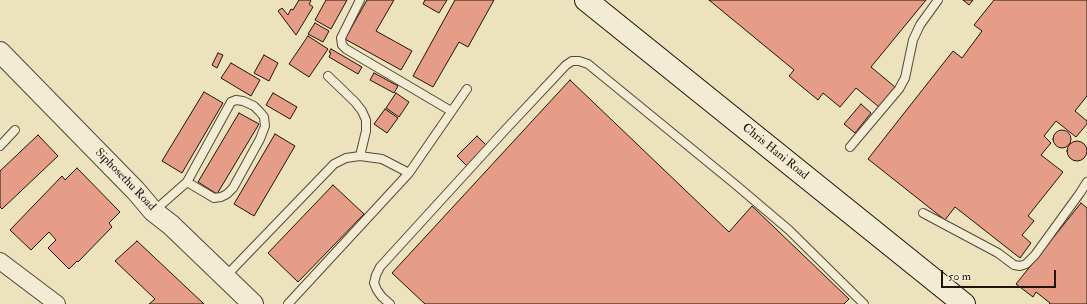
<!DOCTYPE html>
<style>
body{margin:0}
#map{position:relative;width:1087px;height:304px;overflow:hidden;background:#ece2be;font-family:"IM FELL Double Pica",serif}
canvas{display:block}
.scale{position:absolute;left:941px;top:270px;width:115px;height:18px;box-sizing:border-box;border:2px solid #221407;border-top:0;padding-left:5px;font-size:12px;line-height:14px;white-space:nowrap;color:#221407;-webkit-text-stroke:3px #f3ecd5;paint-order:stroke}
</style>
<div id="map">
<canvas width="1087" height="304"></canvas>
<div class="scale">50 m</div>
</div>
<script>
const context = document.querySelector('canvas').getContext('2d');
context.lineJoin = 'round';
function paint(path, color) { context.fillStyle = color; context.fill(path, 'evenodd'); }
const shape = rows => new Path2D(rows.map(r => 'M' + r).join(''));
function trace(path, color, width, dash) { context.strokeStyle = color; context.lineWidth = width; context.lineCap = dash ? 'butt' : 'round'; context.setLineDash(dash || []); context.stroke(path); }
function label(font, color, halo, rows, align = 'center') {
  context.font = font + ' "IM FELL Double Pica",serif'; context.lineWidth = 3; context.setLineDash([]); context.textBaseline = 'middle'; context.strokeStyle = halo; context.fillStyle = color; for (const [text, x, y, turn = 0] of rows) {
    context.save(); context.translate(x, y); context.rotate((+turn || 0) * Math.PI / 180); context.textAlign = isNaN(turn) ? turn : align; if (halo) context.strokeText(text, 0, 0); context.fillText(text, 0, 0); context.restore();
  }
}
const building = shape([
 [299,0,310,0,311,1,309,4,313,7,296,35,278,11,282,8,288,15,291,9,293,10,299,0],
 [326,0,347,0,331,29,315,20,326,0],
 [367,0,394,0,376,31,412,51,401,70,345,39,367,0],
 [425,0,447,0,439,13,423,4,425,0],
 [455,0,494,0,468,47,459,42,433,87,413,76,455,0],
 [709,0,926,0,871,67,895,87,879,107,856,88,840,107,823,93,818,100,789,76,794,70,709,0],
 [963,0,973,0,969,5,963,0],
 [994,0,1087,0,1087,96,1075,111,1087,121,1087,124,1076,137,1056,121,1044,136,1051,143,1041,155,1063,172,1028,216,1034,221,1022,235,1031,243,1020,258,955,207,945,220,868,159,953,51,962,58,982,31,974,25,994,0],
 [315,23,329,31,323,42,308,34,315,23],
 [308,36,328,49,309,77,289,64,308,36],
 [331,49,362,67,358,74,329,57,331,53,329,52,331,49],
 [218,53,223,55,217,68,212,65,218,53],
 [264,55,278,63,269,81,254,73,264,55],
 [231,63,260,80,251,96,221,78,231,63],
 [374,73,398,86,394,93,370,80,374,73],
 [570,80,729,232,752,206,849,299,844,304,425,304,392,273,570,80],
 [204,92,223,103,182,173,162,161,204,92],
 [273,93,297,107,290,119,266,105,273,93],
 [396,93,409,102,399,117,386,108,396,93],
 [861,104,871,113,855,133,844,124,861,104],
 [385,109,398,118,387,133,374,124,385,109],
 [239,113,259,124,217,194,198,182,239,113],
 '1053 139a9 9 0 1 1 18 0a9 9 0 1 1-18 0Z',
 [275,134,295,146,254,216,234,204,275,134],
 [38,135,58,156,2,209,0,207,0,171,38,135],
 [477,136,487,146,467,166,457,156,477,136],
 '1067 151a10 10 0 1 1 20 0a10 10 0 1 1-20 0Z',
 [77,168,120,212,109,223,112,227,78,262,77,261,69,269,48,248,56,240,49,232,31,250,10,230,62,176,65,180,77,168],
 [333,185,364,214,298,282,268,253,333,185],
 [1081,203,1087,208,1087,304,1049,304,1050,303,1036,292,1033,297,1016,284,1081,203],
 [137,241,204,304,149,304,155,299,115,261,137,241]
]);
paint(building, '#e59d88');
trace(building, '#221407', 1);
const service = shape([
 [360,0,341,38,342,45,346,49,451,111],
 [328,76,355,102,362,111,366,120,366,131,360,156],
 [0,146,15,130],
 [850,147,899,89,905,78,913,40,920,25,938,0],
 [154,211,187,182,231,102,236,100,243,101,254,106,260,112,264,117,265,126,260,139,233,188,227,194,221,197,214,198,187,182],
 [923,213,998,253,1014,265,1020,266,1026,264,1035,255,1080,193,1087,182],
 [225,277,334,164,346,158,360,156,382,159,409,173],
 [288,304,409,173,467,89],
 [390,304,382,297,377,290,374,283,376,275,380,267,506,129,566,65,572,61,579,61,588,64,736,185,789,230,864,304]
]);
const minor = shape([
 [0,261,57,304]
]);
const tertiary = shape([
 [0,52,136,191,153,211,171,225,253,304]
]);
const secondary = shape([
 [586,0,964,304]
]);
trace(service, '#544835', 10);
trace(minor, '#544835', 18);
trace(tertiary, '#544835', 22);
trace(secondary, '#221407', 24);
trace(service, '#f3ecd5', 8);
trace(minor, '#f3ecd5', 16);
trace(tertiary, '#f3ecd5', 20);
trace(secondary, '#f3ecd5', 22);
label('12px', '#221407', '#f3ecd5', [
 ["Chris Hani Road",775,152,39],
 ["Siphosethu Road",125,180,46]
]);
</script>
